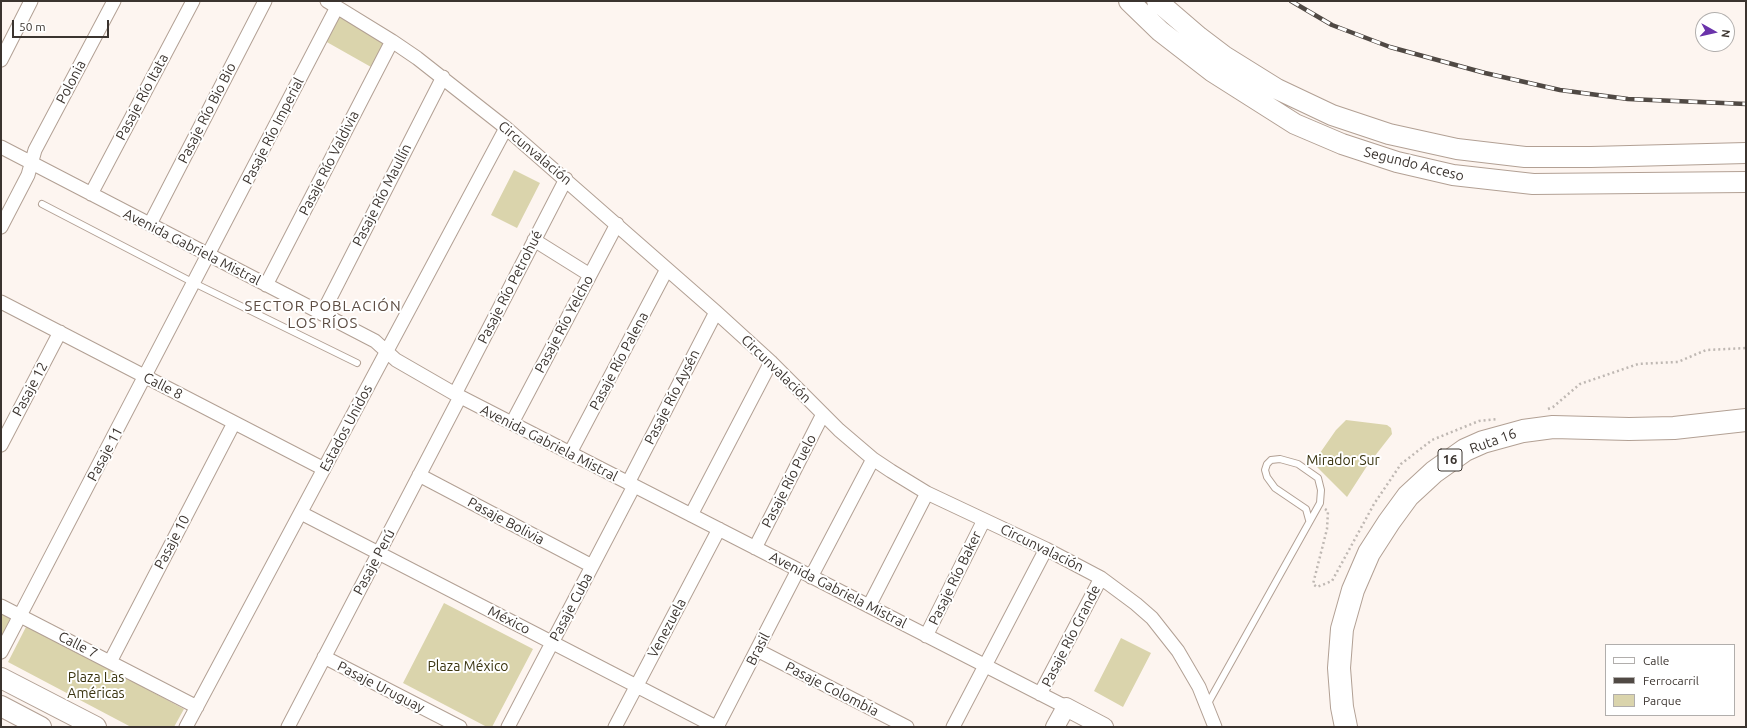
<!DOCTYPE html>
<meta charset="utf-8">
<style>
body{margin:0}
#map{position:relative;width:1747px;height:728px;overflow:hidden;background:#fdf5f0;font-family:Ubuntu,sans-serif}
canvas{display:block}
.frame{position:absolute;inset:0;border:2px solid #3b342f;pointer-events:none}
.legend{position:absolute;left:1605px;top:644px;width:130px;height:72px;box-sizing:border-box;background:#fff;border:1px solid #b1aeac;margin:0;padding:5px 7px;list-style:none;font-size:12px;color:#3b342f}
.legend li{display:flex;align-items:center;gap:8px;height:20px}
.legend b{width:20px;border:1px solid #b1aeac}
.north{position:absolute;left:1695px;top:12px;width:40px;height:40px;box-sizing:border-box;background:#fff;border:1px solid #b1aeac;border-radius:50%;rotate:98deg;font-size:11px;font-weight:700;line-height:16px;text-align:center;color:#3b342f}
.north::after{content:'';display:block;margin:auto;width:14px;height:18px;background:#6a33aa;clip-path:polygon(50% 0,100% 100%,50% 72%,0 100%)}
.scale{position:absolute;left:12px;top:20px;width:97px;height:18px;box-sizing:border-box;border:2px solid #3b342f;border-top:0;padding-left:5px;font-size:12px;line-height:14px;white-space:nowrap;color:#3b342f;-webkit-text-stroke:3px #fff;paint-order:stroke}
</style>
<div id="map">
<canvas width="1747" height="728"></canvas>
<div class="frame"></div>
<ul class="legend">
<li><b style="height:5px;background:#fff"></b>Calle</li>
<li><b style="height:5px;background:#504944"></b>Ferrocarril</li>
<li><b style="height:11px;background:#dad4ac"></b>Parque</li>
</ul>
<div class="north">N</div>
<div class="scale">50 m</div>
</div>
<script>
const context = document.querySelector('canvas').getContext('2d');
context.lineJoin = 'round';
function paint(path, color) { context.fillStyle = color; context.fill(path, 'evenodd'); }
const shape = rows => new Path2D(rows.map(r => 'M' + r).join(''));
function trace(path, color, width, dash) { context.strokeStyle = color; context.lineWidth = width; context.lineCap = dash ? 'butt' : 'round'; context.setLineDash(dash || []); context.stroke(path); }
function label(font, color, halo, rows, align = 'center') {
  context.font = font + ' Ubuntu,sans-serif'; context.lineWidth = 4; context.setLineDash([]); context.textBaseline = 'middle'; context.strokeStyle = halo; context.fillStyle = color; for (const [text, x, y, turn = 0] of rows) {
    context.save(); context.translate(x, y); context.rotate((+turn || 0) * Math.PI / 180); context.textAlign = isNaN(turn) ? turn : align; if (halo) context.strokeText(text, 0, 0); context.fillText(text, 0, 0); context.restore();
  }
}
paint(shape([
 [339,15,386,40,371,67,325,41],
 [514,170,540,183,517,228,491,215],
 [1346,420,1387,425,1391,428,1392,434,1367,466,1347,497,1313,463,1336,430],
 [444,603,533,649,492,727,487,727,403,683],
 [1,613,15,620,1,646],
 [27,625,184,709,174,727,131,727,8,662],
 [1121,638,1151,653,1123,707,1094,691]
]), '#dad4ac');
const lane = shape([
 [42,204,194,283,357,363],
 [1207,705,1320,503,1321,490,1318,478,1298,464,1280,459,1271,460,1267,464,1265,470,1267,477,1275,488,1306,509,1309,520]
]);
const street = shape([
 [327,1,392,41,417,58,506,128,716,312,771,362,839,430,873,459,891,471,927,493,1046,549,1101,578,1136,604,1152,618,1178,651,1199,687,1215,727],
 [1,60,31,1],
 [1,147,375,341,396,360,455,394,1066,707],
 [91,194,193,1],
 [150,224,265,1],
 [1,227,28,175,35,150,114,1],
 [534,240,590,275],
 [266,285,392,41],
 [1,302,324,469],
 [322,314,443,77],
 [455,394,566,179],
 [512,423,617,224],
 [1,445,60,332],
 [570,453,667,269],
 [419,475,592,566],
 [628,483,716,312],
 [301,513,716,727],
 [691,515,771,362],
 [755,548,823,414],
 [811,577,873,459],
 [1,606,197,707],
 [869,606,927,493],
 [926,636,984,520],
 [757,650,907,727],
 [1,652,337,7],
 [324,657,460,727],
 [110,662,234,423],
 [1040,694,1101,578],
 [186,727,506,128],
 [288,727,460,397],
 [508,727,634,486],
 [615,727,719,529],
 [717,727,798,570],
 [953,727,1046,549]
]);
const secondary = shape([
 [1055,727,1066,707,1104,727]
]);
const primary = shape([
 [1129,1,1160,31,1213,72,1295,124,1342,144,1397,162,1453,175,1533,184,1746,182],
 [1157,1,1199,37,1224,56,1277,89,1332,115,1389,134,1457,149,1525,157,1591,157,1746,153],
 [1,678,96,727],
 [1,706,41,727]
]);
const highway = shape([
 [1346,727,1342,707,1339,668,1342,629,1353,590,1369,553,1389,522,1408,496,1434,472,1465,450,1483,442,1523,431,1553,427,1629,429,1674,428,1746,420]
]);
trace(lane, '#b2a094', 8);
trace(street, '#b2a094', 15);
trace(secondary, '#b2a094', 20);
trace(primary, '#b2a094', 22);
trace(highway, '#b2a094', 24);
trace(shape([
 [1548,409,1553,407,1580,384,1638,364,1678,362,1706,350,1746,348],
 [1325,509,1328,511,1327,529,1313,584,1317,587,1332,581,1374,504,1401,464,1432,440,1479,421,1497,419]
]), '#bfb8b3', 2.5, [2, 3]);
trace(lane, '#fff', 6);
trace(street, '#fff', 13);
trace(secondary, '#fff', 18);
trace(primary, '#fff', 20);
trace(highway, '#fff', 22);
const rail = shape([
 [1291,1,1332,25,1390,47,1485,73,1560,90,1628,99,1746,104]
]);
trace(rail, '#504944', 4.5);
trace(rail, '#fff', 3, [9]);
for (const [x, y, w] of [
 [1450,460,24]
]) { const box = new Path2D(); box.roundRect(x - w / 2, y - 11, w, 22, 3); context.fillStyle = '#fff'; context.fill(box); trace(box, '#3b342f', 1); }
label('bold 13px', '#3b342f', null, [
 ["16",1450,460]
]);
label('14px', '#3b342f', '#fff', [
 ["Polonia",71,82,-62],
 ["Pasaje Río Itata",142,97,-62],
 ["Pasaje Río Bio Bio",207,113,-63],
 ["Pasaje Río Imperial",273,131,-63],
 ["Circunvalación",535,153,40],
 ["Pasaje Río Valdivia",329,163,-63],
 ["Segundo Acceso",1414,164,14],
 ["Pasaje Río Maullín",382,195,-63],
 ["Avenida Gabriela Mistral",192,247,27],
 ["Pasaje Río Petrohué",510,287,-63],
 ["Pasaje Río Yelcho",564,324,-62],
 ["Pasaje Río Palena",619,361,-62],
 ["Circunvalación",776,369,44],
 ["Calle 8",163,386,27],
 ["Pasaje 12",30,389,-62],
 ["Pasaje Río Aysén",672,397,-63],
 ["Estados Unidos",346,428,-62],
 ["Ruta 16",1493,441,-20],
 ["Avenida Gabriela Mistral",549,443,27],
 ["Pasaje 11",105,454,-62],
 ["Pasaje Río Puelo",789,481,-63],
 ["Pasaje Bolivia",506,521,28],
 ["Pasaje 10",172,542,-62],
 ["Circunvalación",1042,548,26],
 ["Pasaje Perú",374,562,-62],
 ["Pasaje Río Baker",955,578,-64],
 ["Avenida Gabriela Mistral",838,590,27],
 ["Pasaje Cuba",571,607,-62],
 ["México",509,620,27],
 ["Venezuela",667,628,-62],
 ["Pasaje Río Grande",1071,636,-63],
 ["Calle 7",78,645,27],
 ["Brasil",758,649,-63],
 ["Pasaje Uruguay",381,687,27],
 ["Pasaje Colombia",832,689,27]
]);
label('14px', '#3a3410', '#fff', [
 ["Mirador Sur",1343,460],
 ["Plaza México",468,666],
 ["Plaza Las",96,677],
 ["Américas",96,693]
]);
context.letterSpacing = '1px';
label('15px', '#5c4c42', '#fff', [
 ["SECTOR POBLACIÓN",323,306],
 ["LOS RÍOS",323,323]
]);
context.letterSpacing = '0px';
</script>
